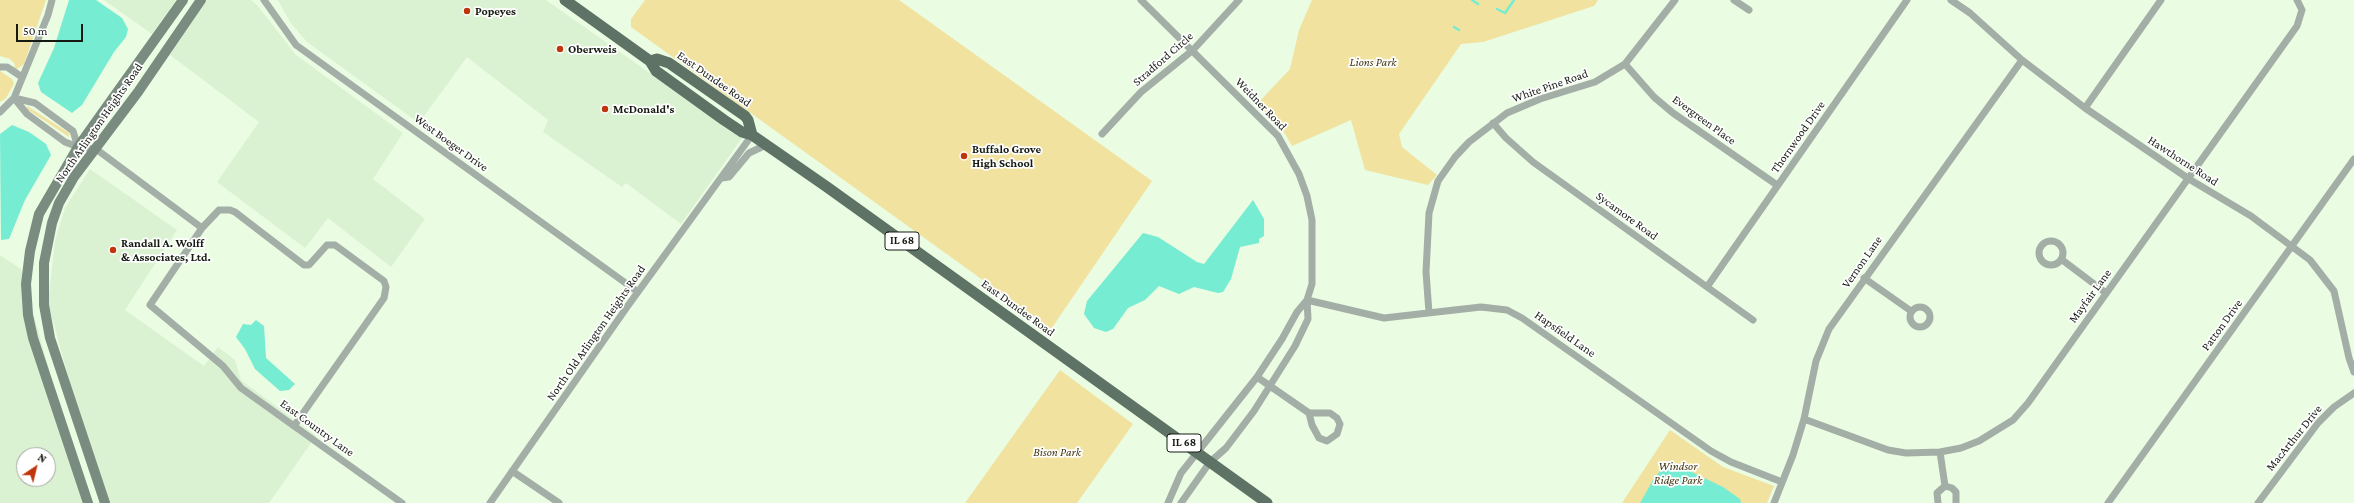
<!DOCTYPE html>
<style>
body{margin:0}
#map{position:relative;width:2354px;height:503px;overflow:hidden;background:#eafce2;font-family:"Crimson Pro",serif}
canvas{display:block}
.north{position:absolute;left:16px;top:447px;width:40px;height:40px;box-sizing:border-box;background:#fff;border:1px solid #a1a4a0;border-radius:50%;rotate:35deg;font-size:11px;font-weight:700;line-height:16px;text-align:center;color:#151b12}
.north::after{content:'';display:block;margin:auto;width:14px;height:18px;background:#bf350d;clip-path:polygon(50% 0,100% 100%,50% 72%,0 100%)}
.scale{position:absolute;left:16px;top:24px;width:67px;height:18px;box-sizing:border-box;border:2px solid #151b12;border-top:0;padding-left:5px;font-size:12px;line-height:14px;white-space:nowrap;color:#151b12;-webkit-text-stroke:3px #fff;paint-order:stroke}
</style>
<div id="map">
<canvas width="2354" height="503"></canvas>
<div class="north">N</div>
<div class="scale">50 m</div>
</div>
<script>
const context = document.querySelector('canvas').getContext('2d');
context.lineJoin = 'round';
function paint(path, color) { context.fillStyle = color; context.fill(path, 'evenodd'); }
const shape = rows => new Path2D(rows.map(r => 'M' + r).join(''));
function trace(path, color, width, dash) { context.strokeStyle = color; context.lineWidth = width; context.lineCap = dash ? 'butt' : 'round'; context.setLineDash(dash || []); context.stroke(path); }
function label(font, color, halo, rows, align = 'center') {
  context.font = font + ' "Crimson Pro",serif'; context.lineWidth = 3.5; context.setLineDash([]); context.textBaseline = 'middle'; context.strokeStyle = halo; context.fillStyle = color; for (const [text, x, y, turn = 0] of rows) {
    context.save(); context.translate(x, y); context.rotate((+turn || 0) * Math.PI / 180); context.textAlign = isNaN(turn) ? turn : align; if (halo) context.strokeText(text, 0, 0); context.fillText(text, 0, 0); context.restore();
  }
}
paint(shape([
 [104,0,176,0,152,34],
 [207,0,251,0,257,5,296,55,403,133,373,179,425,219,391,267,328,218,305,248,217,182,259,122,170,55],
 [278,0,546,0,742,138,681,224,626,183,622,187,543,132,548,120,467,57,419,123,307,42,290,22],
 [90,169,177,230,125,310,204,366,218,347,235,360,241,380,316,436,269,503,107,503,77,409,48,303,55,241,65,208],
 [0,255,21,269,86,503,0,503],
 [24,455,48,455,48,479,24,479]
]), '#dbf2d2');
paint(shape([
 [0,0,46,0,24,64,17,69,14,68,15,64,10,59,0,56],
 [645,0,899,0,1152,181,1051,329,631,27,631,19],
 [1312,0,1598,0,1594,6,1483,42,1461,44,1399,134,1402,147,1437,175,1428,185,1365,170,1351,120,1292,146,1285,134,1257,104,1290,69,1299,30],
 [0,71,12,79,14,84,6,98,0,102],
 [27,106,69,133,69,137,27,109],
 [1060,370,1133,424,1077,503,965,503],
 [1670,430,1723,467,1774,486,1767,503,1622,503]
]), '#f2e29f');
paint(shape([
 [69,0,96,0,122,18,128,29,126,37,114,52,82,105,72,113,41,92,38,83,54,48],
 [12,125,29,132,46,144,51,155,25,200,9,239,1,240,0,134],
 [1253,200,1264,219,1264,236,1259,239,1259,243,1240,247,1231,279,1223,292,1218,293,1194,287,1179,294,1159,286,1145,300,1128,308,1113,329,1106,332,1094,328,1084,314,1087,301,1143,233,1158,237,1197,262,1204,264],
 [256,320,264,326,266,358,295,384,289,390,280,391,255,369,245,349,236,337,243,324,251,325],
 [1671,462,1723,487,1740,499,1741,503,1640,503,1653,480,1665,465]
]), '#76ecd2');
trace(shape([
 [1472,0,1478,4],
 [1497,9,1505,13,1514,0],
 [1454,27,1459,30]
]), '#76ecd2', 2.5);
trace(shape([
 [264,0,296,45,638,292],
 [1141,0,1278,136,1299,174,1307,196,1312,220,1312,284,1307,300,1308,319,1295,346,1254,411,1226,448,1210,462,1181,503],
 [1734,0,1749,10],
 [1951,0,1970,13,2022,60,2085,108,2189,179,2251,216,2310,260,2334,291,2349,358,2354,372],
 [1625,64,1654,97,1673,113,1777,185],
 [0,67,7,67,22,77],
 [14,98,35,103,73,131,78,147,65,142,27,114,14,98],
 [2085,108,2161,0],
 [0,112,14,98,48,15,52,0],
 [1493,123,1506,138,1533,162,1753,320],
 [1102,134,1141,92,1193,50,1239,0],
 [78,147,96,149,202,228],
 [722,178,729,177,749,153,766,145],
 '2039 253a12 12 0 1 1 24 0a12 12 0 1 1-24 0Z',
 [2061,259,2106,293],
 [1864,278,1911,311],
 [1707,287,1907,0],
 [1307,300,1384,318,1481,307,1507,310,1522,318,1711,451,1731,462,1782,482],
 '1910 317a10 10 0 1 1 20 0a10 10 0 1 1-20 0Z',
 [1429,313,1426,272,1429,213,1438,181,1455,157,1469,142,1507,113,1540,99,1595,82,1625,64,1675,0],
 [1257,377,1309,413,1330,413,1337,418,1340,424,1337,434,1327,441,1319,438,1312,425,1309,413],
 [1804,419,1888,450,1906,453,1940,452,1961,448,1979,441,2013,420,2028,403,2297,26,2302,10,2297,0],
 [294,426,384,298,386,287,384,281,335,245,327,245,309,265,304,265,235,212,230,210,219,210,202,228,150,305,223,366,241,388,294,426,402,503],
 [1940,452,1945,486],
 [512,471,559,503],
 [490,503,627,307,752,135],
 [1168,503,1181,473,1257,377,1282,339,1297,312,1307,300],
 [1774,503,1793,455,1804,419,1816,361,1829,329,2022,60],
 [1938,503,1937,493,1945,486,1952,488,1956,492,1956,503],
 [2108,503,2354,159],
 [2258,503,2318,423,2334,407,2354,393]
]), '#a2aea6', 7);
trace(shape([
 [88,503,33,338,28,315,26,284,30,251,39,214,78,147,183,0],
 [105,503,50,338,44,305,44,263,52,223,59,203,74,177,138,92,201,0]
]), '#7a8b80', 10);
trace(shape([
 [565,0,650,61,656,71,724,120,742,132,752,135,827,187,1267,503],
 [650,61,657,59,669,63,745,116,748,120,752,135]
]), '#5e7365', 11);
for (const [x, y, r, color] of [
 [467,11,4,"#bf350d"],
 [560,49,4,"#bf350d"],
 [605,109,4,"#bf350d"],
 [964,156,4,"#bf350d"],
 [113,250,4,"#bf350d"]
]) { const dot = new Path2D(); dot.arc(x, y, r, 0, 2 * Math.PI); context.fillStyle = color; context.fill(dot); trace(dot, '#fff', 1.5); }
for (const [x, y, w] of [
 [902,241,34],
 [1184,443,34]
]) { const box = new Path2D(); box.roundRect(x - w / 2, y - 9, w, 18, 3); context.fillStyle = '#fff'; context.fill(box); trace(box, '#151b12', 1); }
label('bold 11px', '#151b12', null, [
 ["IL 68",902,241],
 ["IL 68",1184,443]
]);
label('bold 12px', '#151b12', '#fff', [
 ["Popeyes",475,11],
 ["Oberweis",568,49],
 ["McDonald's",613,109],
 ["Buffalo Grove",972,149],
 ["High School",972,163],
 ["Randall A. Wolff",121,243],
 ["& Associates, Ltd.",121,257]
], 'left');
label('12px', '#151b12', '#fff', [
 ["Stradford Circle",1163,59,-41],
 ["East Dundee Road",714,79,35],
 ["White Pine Road",1550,86,-19],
 ["Weidner Road",1261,104,46],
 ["Evergreen Place",1704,120,36],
 ["North Arlington Heights Road",99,123,-55],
 ["Thornwood Drive",1798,137,-55],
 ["West Boeger Drive",451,143,36],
 ["Hawthorne Road",2183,161,33],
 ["Sycamore Road",1627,216,36],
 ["Vernon Lane",1862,262,-55],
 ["Mayfair Lane",2090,296,-54],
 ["East Dundee Road",1018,308,36],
 ["Patton Drive",2222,325,-54],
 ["North Old Arlington Heights Road",596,333,-55],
 ["Hapsfield Lane",1565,334,35],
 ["East Country Lane",317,428,36],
 ["MacArthur Drive",2294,438,-51]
]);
label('italic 12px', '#423811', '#fff', [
 ["Lions Park",1373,62],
 ["Bison Park",1057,452],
 ["Windsor",1678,466],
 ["Ridge Park",1678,480]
]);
</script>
